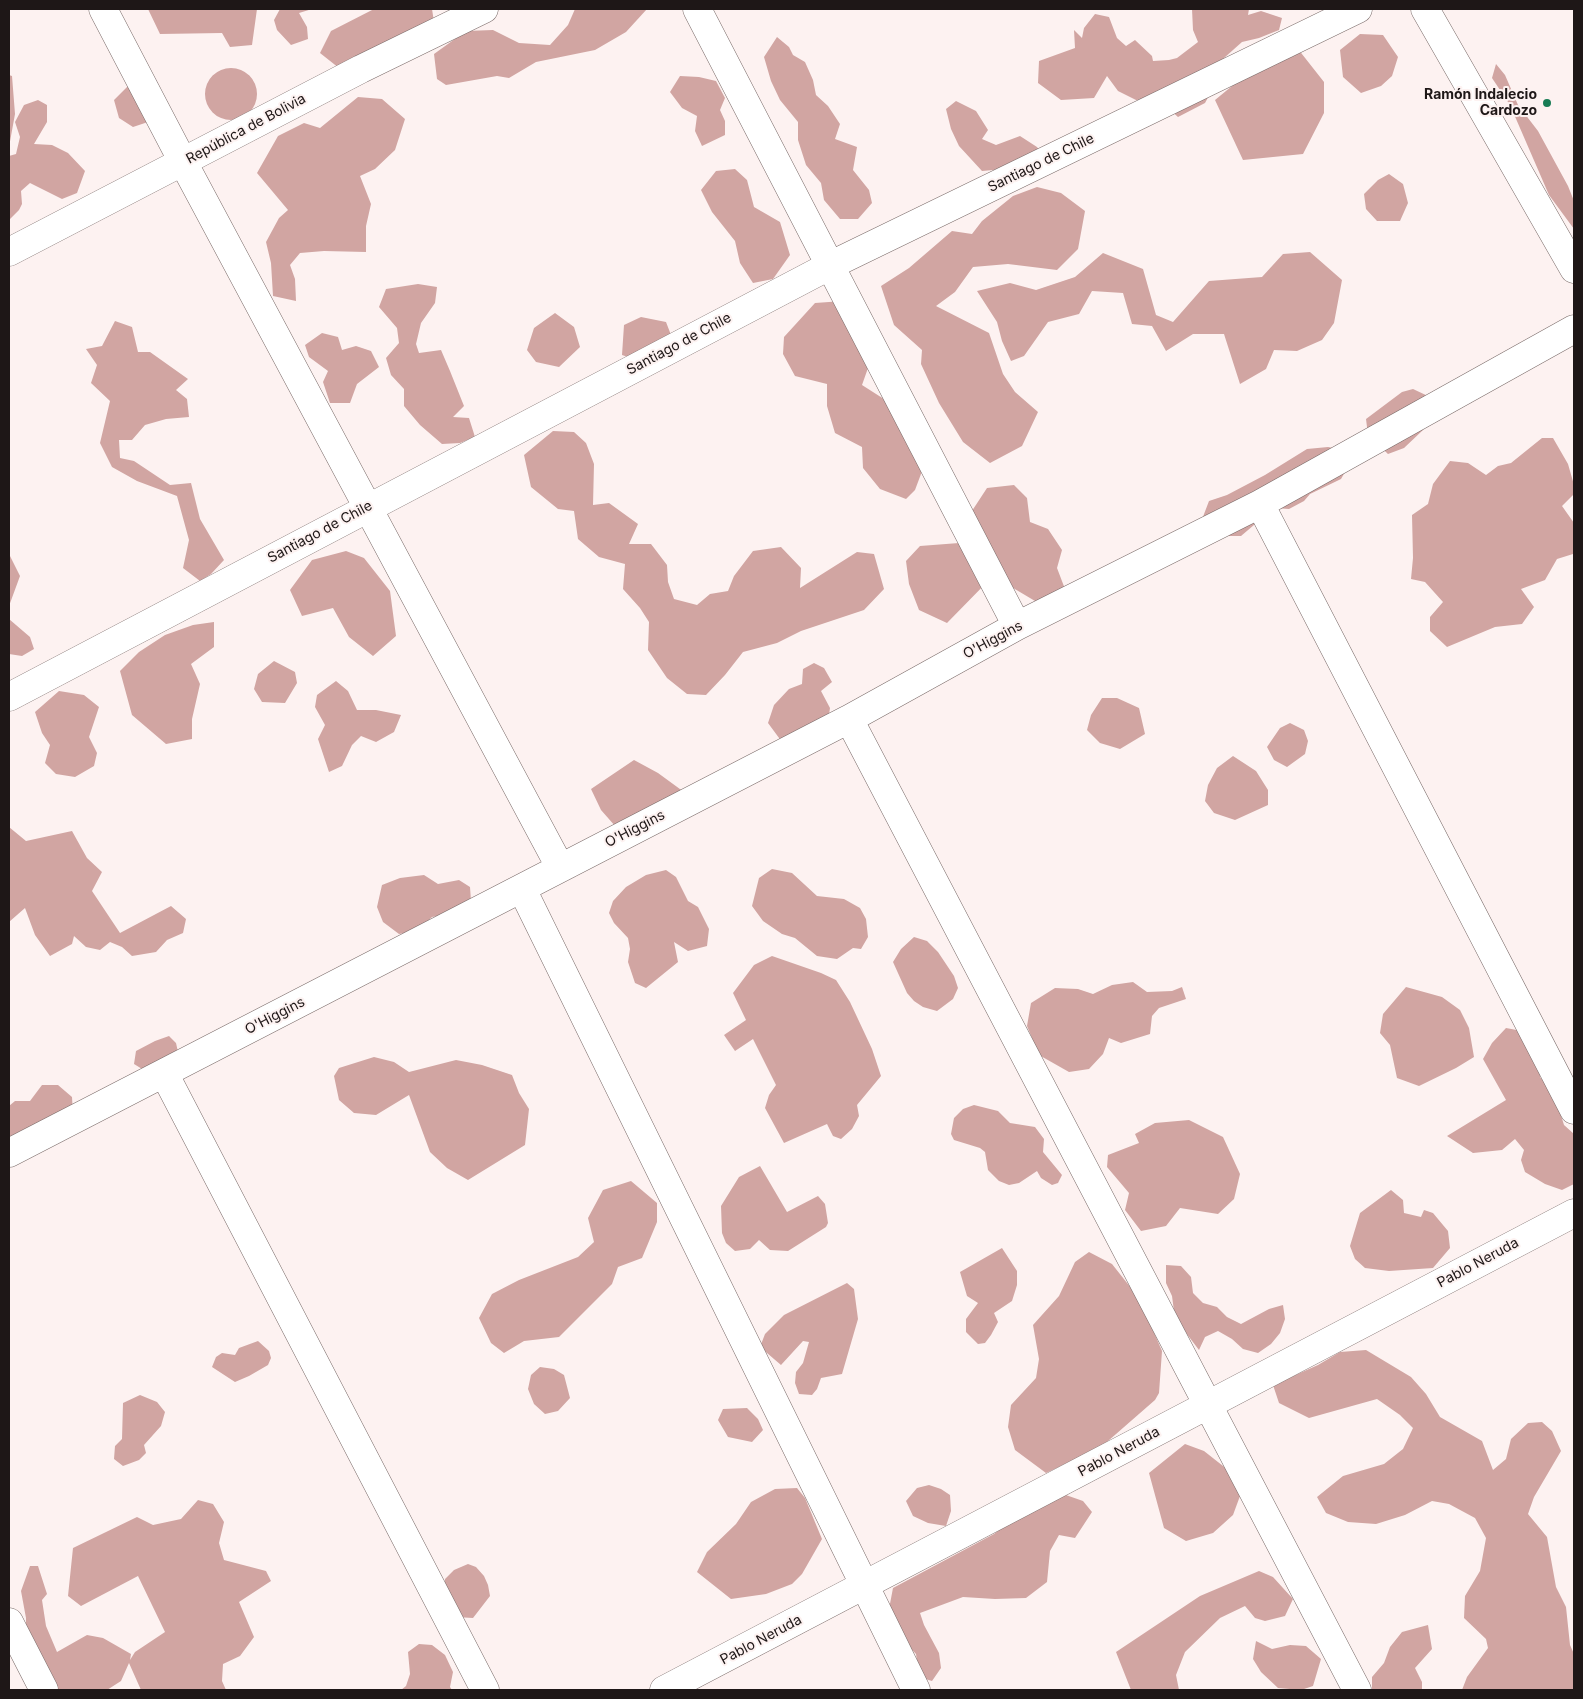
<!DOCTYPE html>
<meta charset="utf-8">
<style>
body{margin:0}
#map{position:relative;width:1583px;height:1699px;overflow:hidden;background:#fdf2f1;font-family:Inter,sans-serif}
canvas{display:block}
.frame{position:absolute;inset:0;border:10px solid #1e1717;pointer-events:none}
</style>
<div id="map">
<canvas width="1583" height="1699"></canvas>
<div class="frame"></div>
</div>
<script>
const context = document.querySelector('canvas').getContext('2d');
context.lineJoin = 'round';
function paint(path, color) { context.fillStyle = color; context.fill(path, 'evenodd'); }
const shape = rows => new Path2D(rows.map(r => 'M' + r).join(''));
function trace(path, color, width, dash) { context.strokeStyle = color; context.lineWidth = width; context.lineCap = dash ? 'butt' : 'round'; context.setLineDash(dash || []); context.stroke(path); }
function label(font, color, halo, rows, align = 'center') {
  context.font = font + ' Inter,sans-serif'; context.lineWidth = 4; context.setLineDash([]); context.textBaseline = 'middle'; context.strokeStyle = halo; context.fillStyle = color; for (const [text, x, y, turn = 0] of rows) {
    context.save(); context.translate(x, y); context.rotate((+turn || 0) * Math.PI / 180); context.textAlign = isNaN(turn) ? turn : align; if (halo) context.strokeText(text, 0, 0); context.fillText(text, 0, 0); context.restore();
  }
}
paint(shape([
 [148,9,257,9,252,45,230,47,222,33,160,34],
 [280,9,312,9,299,13,307,27,308,39,291,45,277,30,274,20],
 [374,9,432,9,434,22,344,72,320,53,331,31],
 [575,9,647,9,626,32,595,50,536,62,509,78,497,76,446,85,437,79,434,54,466,31,493,30,519,43,550,45,568,25],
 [1192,9,1249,9,1248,15,1261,11,1282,18,1279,30,1259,38,1242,42,1224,58,1224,68,1205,103,1178,117,1158,99,1136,100,1118,91,1107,76,1094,98,1061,100,1038,83,1039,61,1075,48,1074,30,1082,38,1084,28,1095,14,1109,17,1117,38,1126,46,1135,40,1152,56,1153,61,1169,60,1177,58,1198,42,1193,30],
 [1360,34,1383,35,1398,57,1392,76,1381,86,1361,93,1343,77,1340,50],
 [777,37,789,47,793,55,805,62,813,80,816,95,828,106,840,124,835,139,857,147,853,170,869,190,872,203,858,219,840,219,824,200,821,183,806,165,798,140,798,122,780,100,771,81,764,57],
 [1298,49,1324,82,1324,113,1303,154,1243,160,1215,100,1265,59],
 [1496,64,1505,75,1518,105,1538,131,1568,186,1574,201,1574,229,1549,195,1510,105,1492,78],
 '205 94a26 26 0 1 1 52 0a26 26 0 1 1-52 0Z',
 [9,75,12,76,15,114,9,147],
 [680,76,699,77,716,81,725,98,720,110,725,121,725,135,702,146,695,131,697,116,682,108,670,92],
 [129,85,148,122,133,127,119,118,114,100],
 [358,97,382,99,405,119,395,150,375,169,360,176,371,204,366,226,366,252,324,251,300,253,290,265,295,279,296,301,273,296,271,263,266,242,279,218,288,210,257,173,278,136,304,123,320,128],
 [38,100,47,105,47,122,34,144,52,145,68,153,85,171,77,193,62,199,30,183,21,191,22,204,19,210,9,220,9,156,16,154,20,137,15,122,24,105],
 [956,101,976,111,988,130,982,139,996,145,1020,136,1037,147,1049,165,982,171,959,146,951,129,946,109],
 [735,169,747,180,754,207,780,222,790,255,773,279,753,283,740,263,735,241,712,212,701,190,716,171],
 [1389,174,1403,184,1408,203,1400,221,1377,221,1366,209,1364,194,1378,180],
 [1037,187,1061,193,1085,211,1078,249,1057,270,1008,264,973,267,955,292,936,306,989,333,1003,374,1015,392,1038,412,1022,446,990,463,963,442,939,403,921,364,922,350,894,325,881,286,909,268,952,231,972,234,982,221,1013,196],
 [1310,252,1342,280,1334,323,1322,340,1297,351,1274,350,1266,369,1240,384,1224,334,1193,334,1166,351,1152,326,1132,324,1123,293,1092,291,1079,314,1048,322,1024,356,1011,361,1002,341,997,322,977,291,1010,283,1036,290,1075,277,1103,253,1143,269,1156,315,1173,322,1209,281,1262,277,1283,254],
 [418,284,437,287,435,303,421,323,416,344,419,353,441,350,450,371,464,406,453,417,469,418,475,437,460,443,442,444,420,425,404,406,404,389,391,375,386,358,399,343,397,328,379,307,386,289],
 [843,301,868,368,862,385,887,401,894,418,916,442,924,466,915,490,906,499,880,489,863,468,862,447,835,433,827,406,827,384,795,376,783,354,784,337,815,303],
 [555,313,574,327,580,347,559,367,536,362,527,350,534,328],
 [641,317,666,322,671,335,634,359,622,355,624,325],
 [115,321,132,327,138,352,150,352,188,379,176,390,187,399,189,417,166,419,145,425,132,440,119,440,120,458,134,461,170,485,191,483,200,519,224,560,211,574,200,581,183,568,189,540,177,496,137,481,112,467,100,443,110,401,91,383,97,365,86,349,102,346],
 [322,333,338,337,342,350,356,346,371,351,379,367,357,384,350,403,330,403,323,382,328,371,309,357,305,345],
 [1413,389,1430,397,1423,430,1404,448,1388,454,1368,435,1366,419,1402,392],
 [553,431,574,432,586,443,594,464,593,505,609,503,638,524,629,544,651,544,667,565,668,582,674,599,697,605,710,594,728,591,734,576,753,551,781,547,801,568,800,588,857,552,874,554,884,589,864,610,801,631,777,643,743,652,725,675,706,695,687,694,667,678,648,650,649,622,640,608,623,589,625,564,599,557,578,539,574,511,558,509,531,487,524,455],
 [1542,438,1553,438,1568,464,1574,485,1574,494,1562,506,1574,523,1574,550,1573,554,1557,559,1545,580,1521,589,1534,607,1522,624,1495,627,1447,647,1430,631,1430,617,1443,602,1425,582,1411,579,1413,558,1412,515,1428,504,1433,484,1450,461,1468,463,1486,475,1498,466,1511,463],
 [1328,447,1344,450,1345,472,1341,479,1310,494,1304,501,1289,509,1274,508,1241,536,1217,536,1201,522,1209,501,1227,495,1265,475,1307,449],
 [1014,485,1027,498,1030,522,1048,529,1062,550,1057,568,1073,610,1056,620,1035,601,993,576,947,623,919,610,909,584,906,561,920,546,972,542,968,517,987,488],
 [346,551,364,558,390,591,396,636,373,656,349,637,333,608,302,616,290,590,312,560],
 [9,554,20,576,9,606],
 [9,619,30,637,34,649,22,656,9,654],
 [214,622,214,647,191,664,200,684,192,719,192,739,166,744,132,715,120,671,139,652,165,635,193,625],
 [274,661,295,672,297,683,285,703,262,702,254,689,258,674],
 [814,663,824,668,832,682,821,691,830,708,828,721,782,742,768,723,774,705,789,689,802,684,803,669],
 [336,681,348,691,357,710,376,710,401,715,394,732,376,742,361,736,352,745,342,766,329,772,318,739,325,725,315,707,317,695],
 [59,691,84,695,99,707,89,737,97,753,94,766,75,777,56,774,45,763,50,745,42,733,35,712],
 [1102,698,1117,698,1139,708,1145,734,1120,749,1100,743,1087,730,1091,715],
 [1290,723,1304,730,1308,741,1305,754,1287,767,1274,760,1267,747,1280,728],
 [1233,756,1256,771,1268,790,1268,805,1235,820,1214,813,1205,801,1208,785,1217,768],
 [634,760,658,773,684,792,681,820,657,834,623,835,601,810,591,789],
 [9,827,26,841,72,831,87,858,102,872,92,891,120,933,171,906,186,919,183,933,167,940,156,952,132,956,122,947,110,942,100,950,86,947,74,936,72,944,50,956,35,935,25,908,9,922],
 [772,869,792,873,817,896,844,899,860,908,866,919,868,937,861,949,853,948,837,959,817,956,795,938,782,934,763,921,752,906,759,878],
 [666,870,676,877,688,901,698,907,709,929,707,946,688,951,674,942,678,962,646,988,635,983,628,962,630,949,628,938,614,923,609,913,613,901,626,887,646,875],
 [424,875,438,884,459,880,470,887,471,901,455,913,432,917,417,931,399,934,383,922,377,907,382,885,400,878],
 [914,937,927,941,938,952,954,976,958,988,953,999,937,1011,923,1007,914,1001,907,993,893,962,901,949],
 [772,956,821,973,836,980,850,1002,872,1049,881,1076,857,1105,859,1116,852,1129,841,1139,833,1136,827,1124,784,1143,765,1108,769,1095,776,1085,753,1039,735,1051,724,1035,746,1020,733,993,754,965],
 [1133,982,1147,992,1172,991,1182,987,1186,999,1159,1008,1152,1016,1150,1034,1121,1043,1109,1038,1103,1054,1089,1069,1069,1072,1039,1055,1027,1026,1031,1003,1055,988,1078,989,1093,994,1112,985],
 [1406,987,1442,997,1460,1010,1469,1028,1474,1057,1456,1068,1419,1086,1397,1078,1390,1045,1380,1033,1383,1014],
 [1506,1028,1522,1031,1541,1066,1540,1077,1554,1093,1564,1125,1574,1134,1574,1184,1562,1190,1545,1184,1525,1172,1521,1160,1524,1150,1515,1139,1502,1150,1473,1153,1447,1136,1506,1100,1483,1059,1492,1043],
 [169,1036,176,1043,178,1052,147,1072,134,1064,136,1051,155,1041],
 [374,1057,394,1062,409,1072,456,1060,482,1065,512,1075,519,1093,529,1109,525,1145,468,1180,447,1168,430,1152,409,1095,376,1115,354,1113,339,1100,334,1076,339,1068],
 [42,1085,58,1085,72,1097,73,1114,9,1142,9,1106,15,1101,30,1101],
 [974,1105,998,1111,1010,1123,1035,1127,1044,1139,1043,1152,1062,1175,1058,1183,1052,1185,1041,1178,1037,1171,1019,1183,1009,1185,999,1181,988,1170,985,1152,980,1148,954,1140,951,1134,954,1118,963,1109],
 [1189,1120,1223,1137,1240,1174,1234,1199,1218,1214,1180,1208,1166,1226,1141,1231,1125,1210,1129,1193,1107,1167,1108,1155,1139,1143,1135,1134,1155,1123],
 [760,1166,787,1212,818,1196,825,1204,828,1223,826,1227,788,1251,770,1250,759,1240,750,1249,735,1251,726,1243,722,1233,721,1206,739,1177],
 [631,1181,657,1203,657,1222,642,1258,618,1267,612,1284,559,1337,524,1341,504,1353,491,1343,479,1318,492,1294,519,1280,578,1257,594,1242,588,1218,603,1190],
 [1391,1190,1403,1200,1404,1213,1421,1217,1424,1210,1433,1213,1448,1231,1450,1248,1433,1268,1389,1271,1365,1268,1355,1259,1350,1246,1360,1213],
 [1002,1248,1017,1271,1017,1285,1012,1301,994,1313,998,1322,991,1335,985,1343,978,1344,966,1332,966,1319,978,1303,967,1296,960,1272],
 [1089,1252,1112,1264,1131,1288,1149,1321,1162,1351,1159,1393,1155,1400,1100,1448,1046,1473,1015,1450,1008,1427,1011,1405,1036,1378,1039,1359,1033,1325,1059,1296,1075,1262],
 [1166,1265,1181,1266,1191,1277,1193,1293,1203,1303,1217,1307,1227,1317,1241,1324,1269,1309,1283,1305,1285,1319,1280,1333,1271,1344,1258,1353,1243,1349,1232,1339,1218,1331,1205,1337,1199,1350,1180,1325,1174,1311,1172,1296,1166,1283],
 [847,1283,854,1289,858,1319,842,1374,821,1378,817,1389,812,1395,799,1394,795,1383,796,1372,803,1363,809,1342,803,1341,781,1365,760,1347,765,1334,784,1315],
 [258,1341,269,1351,271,1358,268,1365,249,1376,235,1382,212,1367,216,1357,222,1353,235,1355,239,1348],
 [1366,1350,1411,1377,1426,1394,1440,1417,1482,1441,1493,1470,1506,1459,1511,1439,1528,1423,1542,1422,1552,1431,1561,1451,1534,1497,1528,1514,1547,1537,1556,1587,1566,1607,1570,1645,1574,1654,1574,1690,1462,1690,1467,1677,1488,1648,1486,1639,1464,1618,1465,1596,1480,1571,1486,1538,1475,1518,1449,1504,1432,1501,1405,1515,1376,1524,1348,1522,1326,1513,1317,1497,1343,1476,1384,1464,1403,1449,1413,1428,1400,1415,1377,1399,1309,1418,1279,1403,1273,1385,1318,1365,1340,1352],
 [540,1367,554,1369,564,1375,570,1398,558,1411,545,1414,534,1404,528,1389,531,1375],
 [140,1395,157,1402,165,1412,161,1426,144,1445,146,1453,139,1460,123,1466,114,1459,115,1446,122,1439,123,1403],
 [747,1408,758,1419,763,1430,752,1442,728,1437,718,1420,723,1409],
 [1185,1444,1204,1451,1237,1477,1240,1496,1233,1515,1213,1533,1186,1541,1164,1528,1149,1473],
 [929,1485,941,1489,950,1495,951,1511,946,1526,928,1523,913,1516,906,1501,917,1488],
 [797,1488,805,1498,822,1539,802,1574,792,1584,766,1594,731,1599,697,1572,707,1552,736,1524,751,1502,775,1489],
 [1063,1494,1083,1501,1092,1512,1075,1538,1059,1535,1050,1551,1047,1582,1026,1598,995,1599,963,1597,920,1613,924,1625,939,1653,941,1668,932,1681,919,1677,916,1654,898,1635,889,1609,893,1588,994,1534,1028,1508],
 [198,1500,213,1504,224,1522,219,1543,224,1560,266,1571,271,1581,239,1602,254,1637,240,1656,223,1664,222,1681,226,1690,141,1690,129,1663,121,1681,107,1690,48,1690,26,1653,26,1618,21,1591,30,1566,38,1566,47,1594,42,1600,46,1626,57,1652,87,1635,103,1638,131,1654,130,1660,135,1652,165,1632,138,1576,81,1606,68,1596,73,1548,137,1517,153,1525,181,1519],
 [468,1564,476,1567,484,1576,488,1585,490,1596,473,1618,456,1617,444,1592,445,1579,454,1570],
 [1259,1571,1273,1577,1293,1599,1285,1616,1265,1621,1255,1618,1245,1606,1220,1618,1185,1652,1176,1675,1179,1690,1131,1690,1116,1652,1200,1596],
 [1428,1625,1432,1649,1415,1668,1422,1682,1422,1690,1372,1690,1372,1677,1384,1663,1390,1647,1402,1632],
 [1256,1641,1272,1649,1290,1645,1306,1646,1321,1659,1313,1686,1301,1690,1278,1688,1261,1672,1253,1659],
 [419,1644,432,1645,445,1655,453,1672,450,1687,452,1690,401,1690,406,1686,410,1674,408,1652]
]), '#d1a5a2');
const minor = shape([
 [103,9,183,162,560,867],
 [697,9,1017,626],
 [1425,9,1574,269],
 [9,252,361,69,484,9],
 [1260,504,1574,1110],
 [9,697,831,265,1358,9],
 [849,719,1357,1690],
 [522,889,916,1690],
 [164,1073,485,1690],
 [9,1153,849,719,1017,626,1260,504,1574,329],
 [9,1622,44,1690],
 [664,1690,1574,1213]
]);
trace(minor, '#7a6b69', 29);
trace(minor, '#fff', 28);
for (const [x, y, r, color] of [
 [1547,103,5,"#187c55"]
]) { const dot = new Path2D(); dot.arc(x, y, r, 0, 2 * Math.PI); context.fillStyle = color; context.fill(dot); trace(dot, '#fdf2f1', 2); }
label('bold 14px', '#1e1717', '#fdf2f1', [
 ["Ramón Indalecio",1537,95],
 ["Cardozo",1537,111]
], 'right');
label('14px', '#1e1717', '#fdf2f1', [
 ["República de Bolivia",246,129,-28],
 ["Santiago de Chile",1041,163,-26],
 ["Santiago de Chile",679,344,-28],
 ["Santiago de Chile",320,532,-28],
 ["O'Higgins",993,640,-28],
 ["O'Higgins",635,829,-27],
 ["O'Higgins",275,1016,-27],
 ["Pablo Neruda",1478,1263,-28],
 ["Pablo Neruda",1119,1452,-28],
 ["Pablo Neruda",761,1640,-28]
]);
</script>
